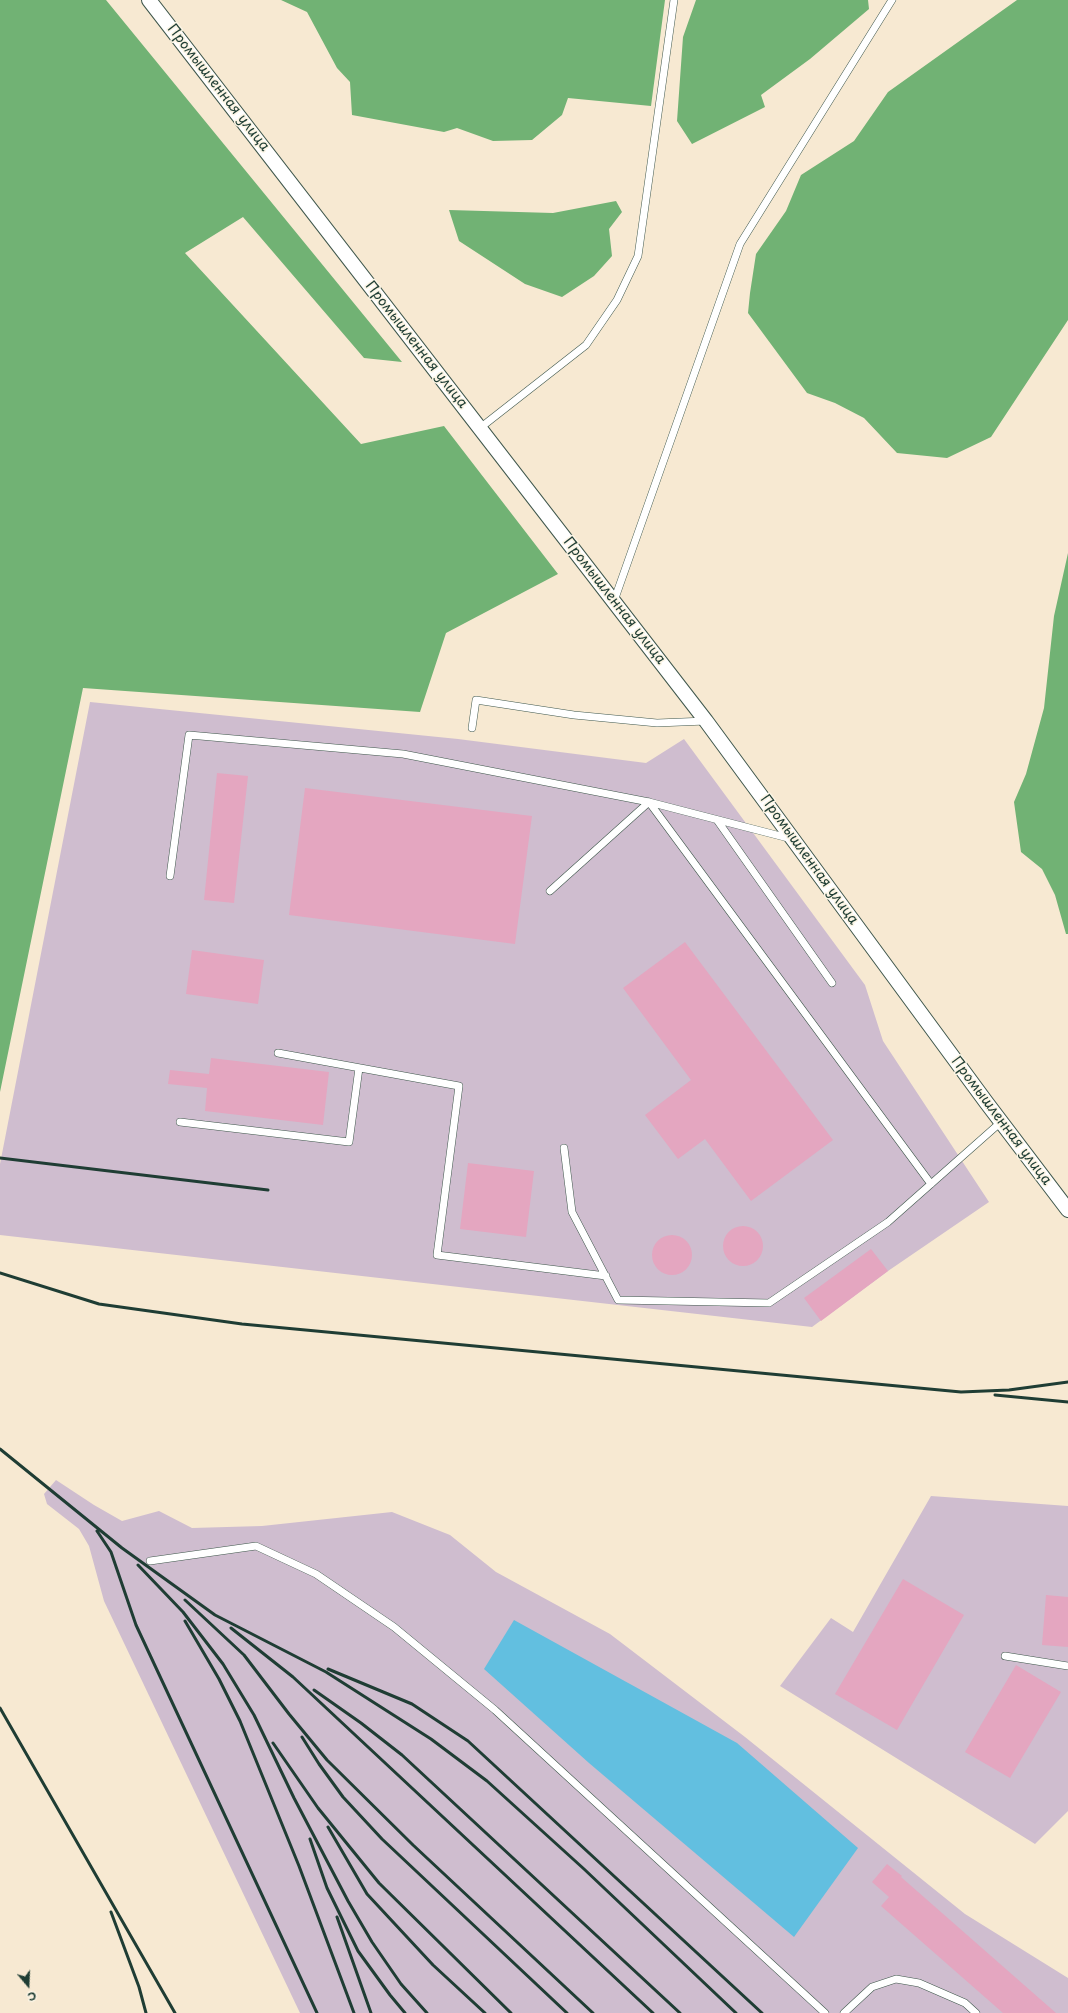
<!DOCTYPE html>
<meta charset="utf-8">
<style>
body{margin:0}
#map{position:relative;width:1068px;height:2013px;overflow:hidden;background:#f7e9d2;font-family:"Playpen Sans",sans-serif}
canvas{display:block}
.north{position:absolute;left:8px;top:1965px;width:40px;height:40px;-webkit-text-stroke:3px #fcf5e5;paint-order:stroke;rotate:161deg;font-size:11px;font-weight:700;line-height:16px;text-align:center;color:#1f3d34}
.north::after{content:'';display:block;margin:auto;width:14px;height:18px;background:#1f3d34;clip-path:polygon(50% 0,100% 100%,50% 72%,0 100%)}
</style>
<div id="map">
<canvas width="1068" height="2013"></canvas>
<div class="north">С</div>
</div>
<script>
const context = document.querySelector('canvas').getContext('2d');
context.lineJoin = 'round';
function paint(path, color) { context.fillStyle = color; context.fill(path, 'evenodd'); }
const shape = rows => new Path2D(rows.map(r => 'M' + r).join(''));
function trace(path, color, width, dash) { context.strokeStyle = color; context.lineWidth = width; context.lineCap = dash ? 'butt' : 'round'; context.setLineDash(dash || []); context.stroke(path); }
function label(font, color, halo, rows, align = 'center') {
  context.font = font + ' "Playpen Sans",sans-serif'; context.lineWidth = 3; context.setLineDash([]); context.textBaseline = 'middle'; context.strokeStyle = halo; context.fillStyle = color; for (const [text, x, y, turn = 0] of rows) {
    context.save(); context.translate(x, y); context.rotate((+turn || 0) * Math.PI / 180); context.textAlign = isNaN(turn) ? turn : align; if (halo) context.strokeText(text, 0, 0); context.fillText(text, 0, 0); context.restore();
  }
}
paint(shape([
 [90,702,458,739,646,763,684,739,865,985,883,1041,989,1202,888,1271,812,1327,0,1235,0,1164],
 [56,1480,94,1505,122,1521,159,1511,192,1528,262,1526,392,1512,450,1535,496,1572,610,1634,745,1737,965,1914,1068,1978,1068,2013,300,2013,104,1601,89,1546,79,1529,47,1504,44,1494],
 [931,1496,1068,1506,1068,1811,1035,1844,780,1686,831,1618,853,1632]
]), '#cfbdcf');
paint(shape([
 [0,0,106,0,402,362,364,358,243,217,185,253,361,444,444,426,558,574,446,633,420,712,83,688,0,1092],
 [281,0,665,0,651,106,568,98,562,115,532,140,493,141,457,128,444,132,352,115,350,82,337,68,307,12],
 [696,0,868,0,869,9,810,59,761,95,765,107,692,144,677,121,683,37],
 [1017,0,1068,0,1068,320,991,437,947,458,897,453,864,418,835,403,807,393,748,313,750,293,756,254,786,211,801,175,854,141,888,92],
 [616,201,622,212,609,229,612,256,594,276,562,297,525,284,459,241,449,210,553,213],
 [1068,553,1068,934,1066,934,1055,895,1042,869,1021,852,1014,802,1026,774,1044,708,1054,616]
]), '#71b274');
paint(shape([
 [514,1620,737,1743,858,1848,794,1937,589,1763,484,1669]
]), '#62bfe0');
paint(shape([
 [217,773,248,776,234,903,204,900],
 [305,788,532,816,515,944,289,915],
 [685,942,833,1140,751,1201,705,1139,678,1159,645,1115,691,1080,623,988],
 [192,950,264,960,258,1004,186,994],
 [211,1058,329,1072,323,1125,205,1111,207,1088,168,1084,170,1070,209,1074],
 [468,1163,534,1171,526,1237,460,1229],
 '723 1246a20 20 0 1 1 40 0a20 20 0 1 1-40 0Z',
 '652 1255a20 20 0 1 1 40 0a20 20 0 1 1-40 0Z',
 [871,1249,888,1271,821,1321,804,1298],
 [903,1579,964,1615,897,1730,835,1694],
 [1046,1595,1068,1597,1068,1647,1042,1645],
 [1016,1665,1061,1692,1010,1778,965,1752],
 [887,1864,902,1876,901,1877,1056,2013,1003,2013,881,1906,889,1897,872,1882]
]), '#e4a6c0');
const service = shape([
 [480,428,586,345,617,300,638,256,674,0],
 [614,601,740,244,892,0],
 [472,728,476,700,574,715,657,723,706,721],
 [717,820,832,983],
 [170,876,189,735,403,754,649,802,792,839],
 [550,891,649,802,931,1184],
 [278,1053,459,1086,437,1255,606,1276],
 [180,1122,349,1142,359,1068],
 [564,1148,572,1212,618,1300,769,1303,888,1222,1001,1122],
 [150,1561,256,1546,316,1574,394,1627,495,1710,825,2013],
 [1005,1656,1068,1666],
 [844,2013,872,1987,896,1979,919,1983,965,2003,976,2013]
]);
const minor = shape([
 [149,0,706,721,986,1102,1068,1210]
]);
trace(service, '#3f574c', 8);
trace(minor, '#3f574c', 16);
trace(service, '#fff', 7);
trace(minor, '#fff', 14);
trace(shape([
 [0,1158,268,1190],
 [0,1273,99,1304,242,1324,961,1392,1009,1390,1068,1382],
 [995,1395,1068,1402],
 [0,1449,122,1548,215,1615,326,1672,431,1739,487,1781,584,1869,736,2013],
 [97,1531,111,1552,136,1625,317,2013],
 [138,1565,183,1612,223,1664,254,1715,294,1798,348,1901,372,1942,401,1984,427,2013],
 [185,1600,244,1655,289,1714,327,1760,413,1845,593,2013],
 [185,1621,219,1679,240,1721,299,1866,354,2013],
 [231,1628,293,1677,653,2013],
 [328,1669,412,1704,468,1741,762,2013],
 [314,1690,361,1723,402,1755,680,2013],
 [0,1708,175,2013],
 [302,1737,319,1764,343,1797,382,1839,567,2013],
 [273,1743,318,1808,379,1883,511,2013],
 [328,1827,367,1894,433,1965,485,2013],
 [310,1839,327,1888,358,1951,390,1995,405,2013],
 [111,1912,139,1987,146,2013],
 [337,1917,371,2013]
]), '#1f3d34', 3);
label('14px', '#1f3d34', '#fcf5e5', [
 ["Промышленная улица",218,88,52],
 ["Промышленная улица",416,345,52],
 ["Промышленная улица",614,601,52],
 ["Промышленная улица",809,860,54],
 ["Промышленная улица",1001,1121,53]
]);
</script>
